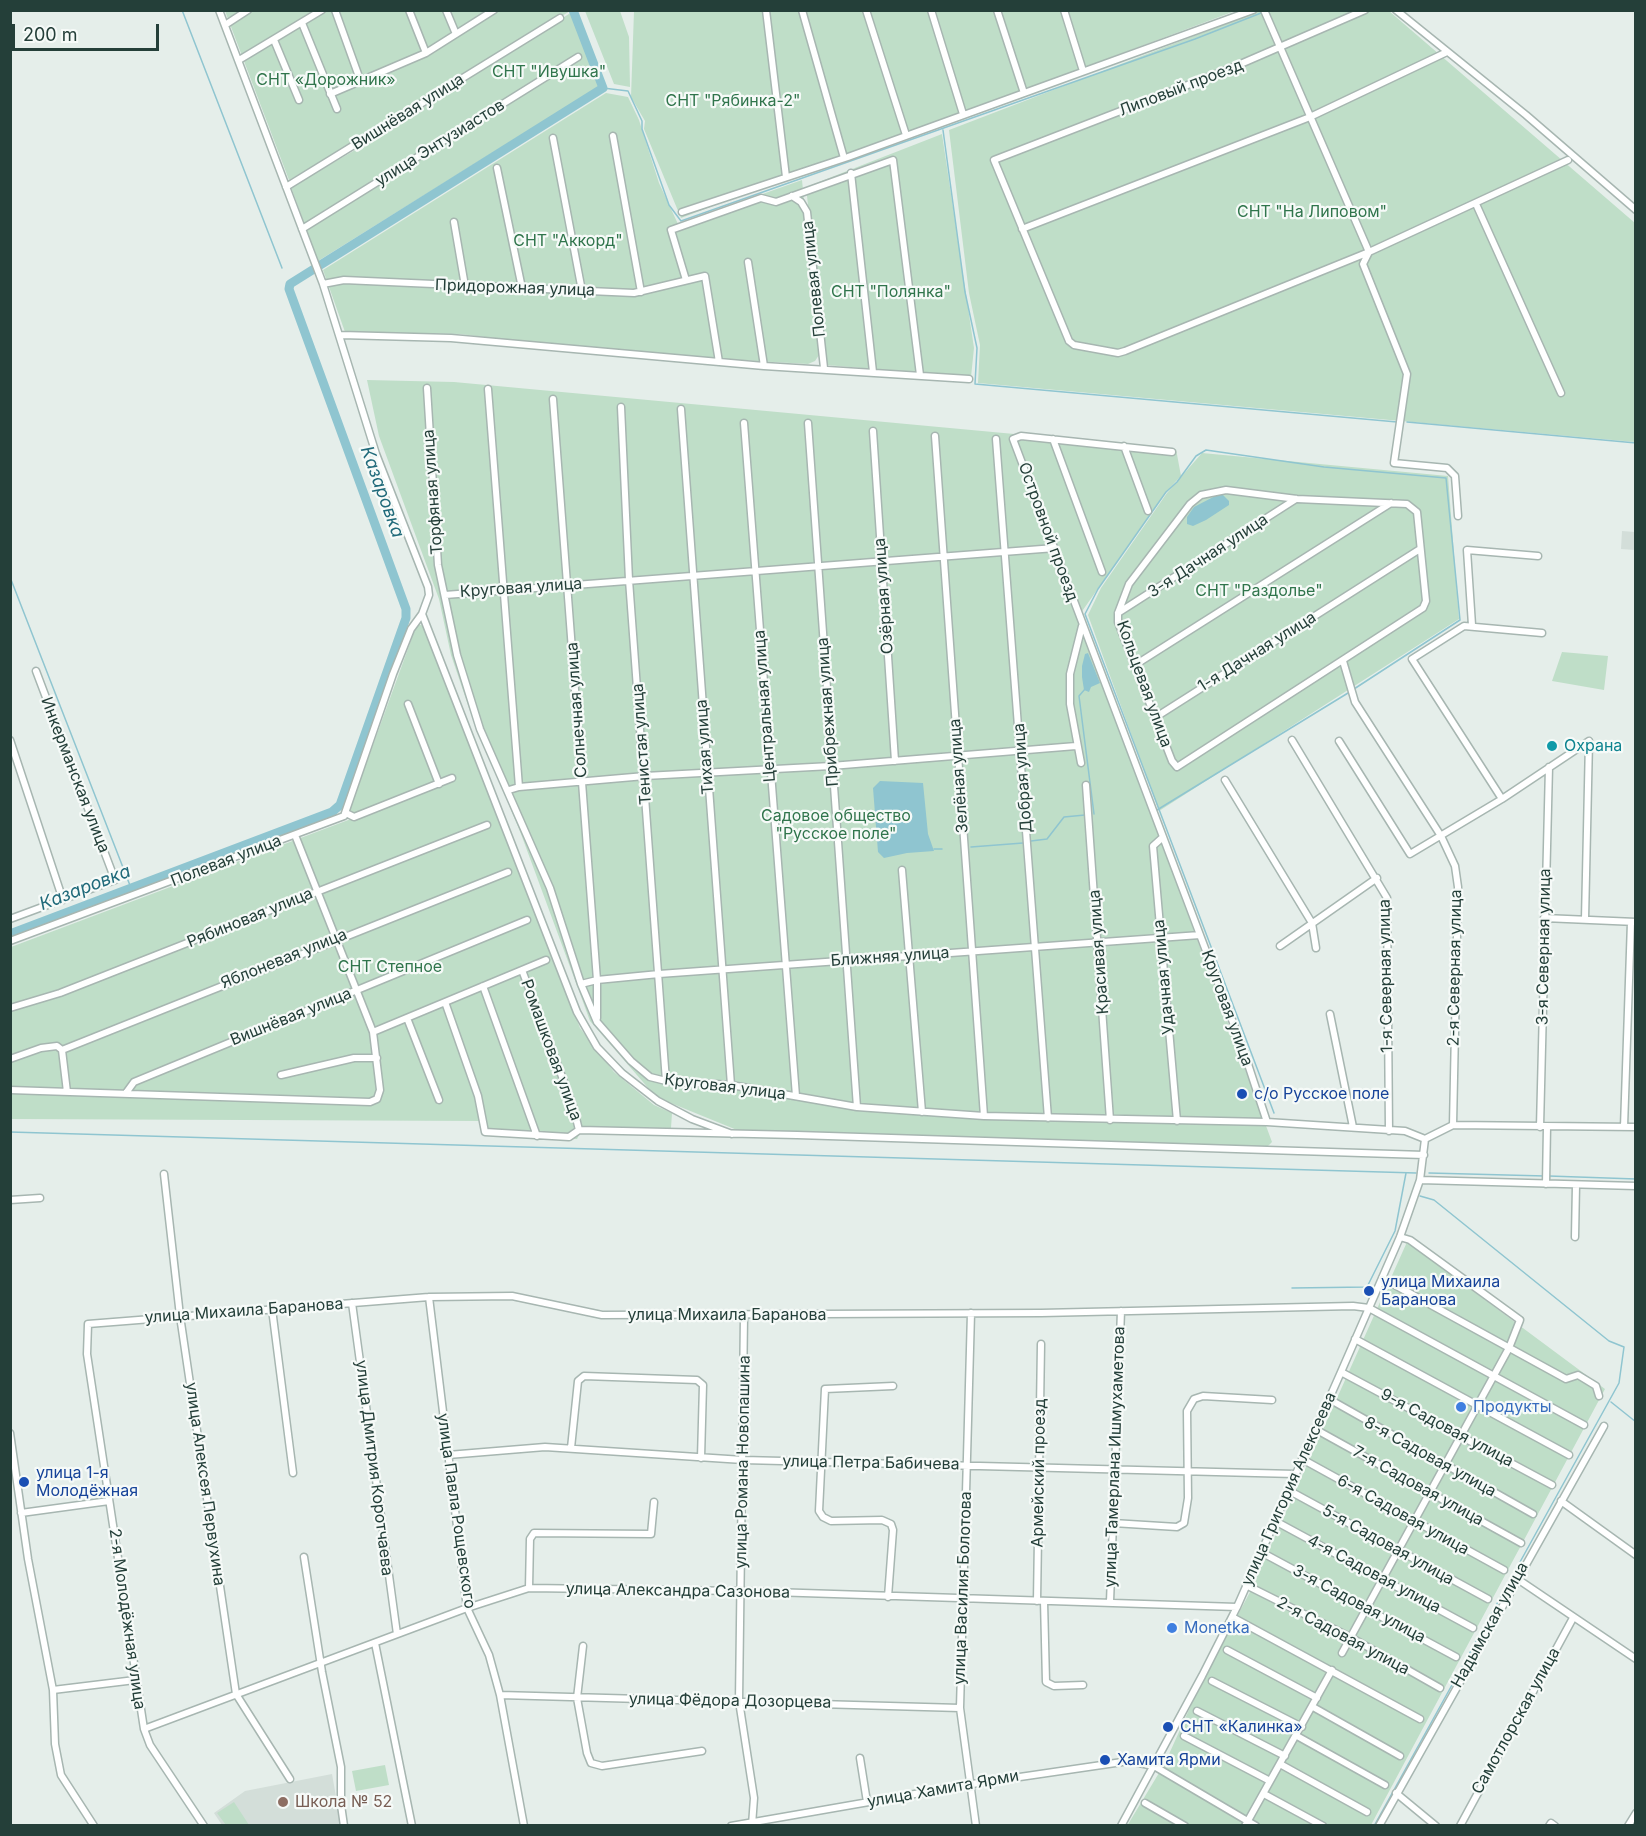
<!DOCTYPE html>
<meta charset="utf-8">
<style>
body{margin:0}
#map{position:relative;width:1646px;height:1836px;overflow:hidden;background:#e5eeea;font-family:Inter,sans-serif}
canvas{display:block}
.frame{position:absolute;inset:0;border:12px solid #243f39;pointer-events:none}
.scale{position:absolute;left:12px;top:24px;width:147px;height:27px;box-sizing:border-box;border:3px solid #243f39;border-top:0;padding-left:8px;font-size:18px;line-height:21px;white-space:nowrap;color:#243f39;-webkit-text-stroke:4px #f6faf8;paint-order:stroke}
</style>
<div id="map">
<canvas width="1646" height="1836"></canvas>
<div class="frame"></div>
<div class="scale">200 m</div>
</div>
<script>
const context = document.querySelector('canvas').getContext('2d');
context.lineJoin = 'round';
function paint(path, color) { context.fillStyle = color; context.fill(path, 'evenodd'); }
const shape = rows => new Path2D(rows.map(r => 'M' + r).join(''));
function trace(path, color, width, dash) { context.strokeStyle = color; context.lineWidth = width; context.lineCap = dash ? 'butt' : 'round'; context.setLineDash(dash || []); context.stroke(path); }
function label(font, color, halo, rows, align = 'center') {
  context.font = font + ' Inter,sans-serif'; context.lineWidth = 4.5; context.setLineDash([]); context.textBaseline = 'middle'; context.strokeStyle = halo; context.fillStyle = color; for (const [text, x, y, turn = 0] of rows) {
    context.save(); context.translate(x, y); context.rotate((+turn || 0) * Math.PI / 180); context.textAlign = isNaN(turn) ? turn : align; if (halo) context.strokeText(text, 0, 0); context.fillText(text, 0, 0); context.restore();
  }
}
paint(shape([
 [1622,531,1635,532,1635,550,1621,549],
 [332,1774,341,1825,222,1825,214,1813,245,1791]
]), '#d3ded9');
paint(shape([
 [225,11,570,11,376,131,289,180],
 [585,11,620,11,629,37,630,87,614,84],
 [634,11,1235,11,681,218,644,129,645,121,631,97],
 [1259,11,1389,11,1635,223,1635,442,978,383,980,345,969,293,949,130],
 [572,12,600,86,318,261,291,187,376,138],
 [606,93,628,97,639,120,659,183,678,224,802,180,819,355,815,361,808,364,721,359,585,349,460,334,345,332,323,270],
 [942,134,974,348,971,377,826,365,806,187],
 [367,380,454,382,1176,449,1181,476,1166,492,1078,617,1272,1142,1267,1147,737,1130,656,1097,590,1021,521,834,470,711,451,655,439,599,379,436],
 [1202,453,1448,476,1459,619,1159,811,1088,615,1101,588,1167,493],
 [417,624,424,626,580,1028,614,1072,654,1105,672,1113,671,1128,583,1127,577,1139,483,1135,480,1121,11,1119,11,947,351,819,349,811],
 [1562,652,1608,656,1604,690,1552,681],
 [1407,1242,1605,1389,1371,1825,1127,1826,1165,1763,1197,1692,1250,1592],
 [385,1765,389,1785,356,1791,352,1771],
 [234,1802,249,1825,226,1825,217,1813]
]), '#bfdec8');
paint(shape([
 [1221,493,1229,501,1229,505,1206,520,1193,526,1187,524,1187,517,1194,507],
 [1088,653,1100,683,1091,687,1089,692,1084,690,1082,677,1082,666,1085,654],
 [880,781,923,783,928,834,934,851,907,853,884,858,878,852,873,788]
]), '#8fc5d0');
trace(shape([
 [182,10,282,268],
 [603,88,628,91,642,121,642,129,669,205,681,221,1195,39,1261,13],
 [943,130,965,292,977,348,975,384,1397,422],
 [1407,422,1636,443],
 [10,577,131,888],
 [1085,689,1079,696,1094,814],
 [1157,810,1348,693],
 [1031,841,1047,839,1064,817,1085,815],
 [971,847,1023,843],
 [934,849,942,849],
 [1274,1113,1085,614,1098,589,1166,492,1177,482,1196,456,1206,450,1324,467,1446,478,1460,620,1354,689],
 [10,1132,1416,1173],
 [1429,1173,1545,1176],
 [1549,1176,1636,1179],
 [1292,1288,1367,1287,1395,1231,1406,1173],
 [1611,1402,1636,1422],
 [1374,1826,1619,1383,1624,1347,1609,1341,1434,1200,1420,1196]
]), '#8fc5d0', 1.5);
trace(shape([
 [10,934,332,812,340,805,406,618,406,609,289,289,290,284,603,88,573,10]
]), '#8fc5d0', 9);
const minor = shape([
 [219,10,323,284,376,454,428,587,429,595,422,614,577,1012,597,1047,622,1073,658,1101,692,1119,732,1134],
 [335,10,358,74],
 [409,10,426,53],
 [446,10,456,34],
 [766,10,786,177],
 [802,10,844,158],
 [866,10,906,135],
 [931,10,963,114],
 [997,10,1024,93],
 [1064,10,1083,71],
 [1264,10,1369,252,1363,264,1407,374,1394,463,1447,468,1455,476,1458,516],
 [1365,10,1229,69,994,160,1069,341,1074,345,1118,353,1125,351,1369,252,1568,160],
 [1396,10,1526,115,1636,210],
 [302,23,337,109],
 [225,25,248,10],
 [274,40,299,100],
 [239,60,322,10],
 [330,94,426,53,494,10],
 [613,136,641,292],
 [553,138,582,291],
 [497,168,522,288],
 [851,173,873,372],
 [286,187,560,18],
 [792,196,801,202,807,212,824,368],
 [1476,204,1561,393],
 [682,212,848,157,1253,10],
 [454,222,465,286],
 [302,229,578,57],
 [1022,229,1310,117,1447,52],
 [748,262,764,366],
 [686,280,671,230,761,198,776,202,893,160,920,375],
 [323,284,344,280,634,293,705,276,719,362],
 [341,335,451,338,764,366,969,379],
 [427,388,438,565,457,655,480,729,550,888,581,984,597,1022,631,1061,650,1077,666,1081,731,1085,857,1107,984,1116,1267,1122,1405,1131,1425,1139],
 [488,389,519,787],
 [553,399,597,980,597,1018],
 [621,407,629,580,666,1081],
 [681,409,731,1085],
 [744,423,796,1096],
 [808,423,857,1107],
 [873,431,895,761],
 [935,436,984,1116],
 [996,439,1048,1118],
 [1053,439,1102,572],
 [1124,446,1148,511],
 [1172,452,1021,436,1013,439,1243,1049,1267,1122],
 [1226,490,1297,499,1407,504,1417,512,1426,601,1423,608,1177,767,1172,761,1118,622,1118,613,1129,584,1190,504,1201,495,1226,490],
 [445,595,1055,548],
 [1118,613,1296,499],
 [1472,625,1467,550,1538,556],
 [1343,661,1355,702,1441,836,1455,866,1458,887,1453,1125],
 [1135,665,1391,503],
 [408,704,439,784],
 [1156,717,1420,549],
 [10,740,63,900],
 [1292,740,1387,898,1389,1131],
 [1339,741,1410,854,1502,799,1589,741],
 [1081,763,1070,704,1070,674,1082,626],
 [1225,780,1312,923,1316,948],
 [1086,785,1110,1120],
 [509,790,519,787,645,776,831,766,1076,746],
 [1502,799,1412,659,1464,626,1542,633],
 [346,813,354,817,452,778],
 [1163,837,1153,846,1177,1121],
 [902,870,922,1112],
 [1544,918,1636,922],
 [10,919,115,880,36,671],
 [1585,919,1589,741],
 [10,941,344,816,393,674,411,629,422,614],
 [1280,946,1377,878],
 [522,970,573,1106,579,1130],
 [581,984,597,980,659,974,1200,935],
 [483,986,537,1136],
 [445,1002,478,1096,485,1132,569,1137,579,1130,797,1135,1424,1155],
 [10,1008,60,993,487,825],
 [1330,1014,1353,1127],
 [407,1018,439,1100],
 [373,1032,546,960],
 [62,1050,508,872],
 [10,1059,41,1048,57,1046,62,1050,67,1092],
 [281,1075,354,1058,377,1058],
 [10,1090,370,1102,377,1099,380,1090,373,1032,295,835],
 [126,1093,134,1082,527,920],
 [1540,1127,1549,767],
 [1624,1127,1631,922],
 [1425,1139,1453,1125,1636,1127],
 [164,1174,180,1316,236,1694,290,1779],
 [1420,1180,1636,1186],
 [1546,1184,1547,1127],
 [10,1200,40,1198],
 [1575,1237,1576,1185],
 [1382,1278,1566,1379,1578,1375,1596,1386,1599,1396],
 [429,1297,467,1608,489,1655,500,1695,524,1826],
 [352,1303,397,1634],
 [272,1309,293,1473],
 [971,1313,960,1708,976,1826],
 [744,1316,739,1701,754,1798,752,1825],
 [1355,1339,1569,1455],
 [1341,1372,1552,1485],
 [1329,1399,1533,1514],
 [1315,1429,1521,1543],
 [10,1433,28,1559,53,1690,55,1744,61,1775,94,1826],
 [571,1448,578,1381,584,1376,697,1380,703,1385,701,1458],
 [448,1455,545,1447,743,1460,1295,1474],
 [1302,1459,1504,1570],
 [1288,1490,1488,1599],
 [1561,1501,1636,1555],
 [21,1513,109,1501],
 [1275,1521,1473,1628],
 [1113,1523,1177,1527,1184,1523,1188,1498,1187,1411,1194,1399,1203,1396,1272,1400],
 [1261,1552,1456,1657],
 [304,1557,322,1672,341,1767,341,1805,344,1826],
 [1516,1578,1636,1659],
 [1246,1585,1350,1637,1440,1688],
 [529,1588,530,1539,534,1533,651,1534,654,1502],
 [888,1597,893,1530,891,1524,882,1520,831,1521,823,1517,819,1511,825,1389,893,1386],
 [1037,1601,1041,1344],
 [1044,1601,1046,1682,1054,1686,1083,1685],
 [1110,1602,1121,1311],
 [1232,1617,1420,1719],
 [375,1643,412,1826],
 [583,1646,577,1698,587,1753,591,1763,602,1766,702,1751],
 [1227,1650,1317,1698],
 [1342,1653,1509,1348,1520,1320,1410,1240,1400,1237],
 [1212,1681,1302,1727],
 [53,1690,135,1680],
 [500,1695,960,1708],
 [1313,1707,1400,1756],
 [1197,1711,1285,1756],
 [144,1729,467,1608,529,1588,741,1591,1237,1607],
 [1184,1736,1270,1781],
 [1297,1736,1385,1785],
 [860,1758,867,1802],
 [1280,1764,1367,1812],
 [1396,1793,1436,1826],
 [1264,1794,1323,1826],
 [1145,1803,1185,1826],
 [204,1826,150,1745,144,1729,87,1354,88,1324,429,1297,512,1296,602,1315,1041,1313,1353,1306,1369,1308,1584,1425],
 [731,1826,972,1784,1129,1761,1154,1766,1256,1826],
 [1121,1826,1202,1676,1237,1607,1341,1372,1400,1237,1420,1180,1425,1139],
 [1245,1826,1332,1670],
 [1379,1826,1604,1426],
 [1460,1826,1573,1618],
 [1549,1826,1551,1823,1555,1826],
 [1628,1826,1636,1813]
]);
trace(minor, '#a7b6b1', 9);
trace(minor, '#fff', 6);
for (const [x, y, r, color] of [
 [1552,746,6,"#0f9aa8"],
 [1242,1094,6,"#1a4fb4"],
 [1369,1291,6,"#1a4fb4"],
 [1461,1407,6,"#3f7fe0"],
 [24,1482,6,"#1a4fb4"],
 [1172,1628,6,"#3f7fe0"],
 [1168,1727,6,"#1a4fb4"],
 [1105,1760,6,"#1a4fb4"],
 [283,1802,6,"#8d6e63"]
]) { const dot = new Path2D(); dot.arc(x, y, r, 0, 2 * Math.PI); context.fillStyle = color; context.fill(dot); trace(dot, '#f6faf8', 2); }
label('16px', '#30754c', '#f6faf8', [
 ["СНТ \"Ивушка\"",549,72],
 ["СНТ «Дорожник»",326,80],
 ["СНТ \"Рябинка-2\"",733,101],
 ["СНТ \"На Липовом\"",1312,212],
 ["СНТ \"Аккорд\"",568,241],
 ["СНТ \"Полянка\"",891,292],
 ["СНТ \"Раздолье\"",1259,591],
 ["Садовое общество",836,816],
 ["\"Русское поле\"",836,834],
 ["СНТ Степное",390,967]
]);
label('16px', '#243f39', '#f6faf8', [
 ["Липовый проезд",1181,88,-21],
 ["Вишнёвая улица",408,112,-32],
 ["улица Энтузиастов",440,143,-32],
 ["Полевая улица",814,279,-96],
 ["Придорожная улица",515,288,2],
 ["Торфяная улица",433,492,-94],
 ["Островной проезд",1048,532,70],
 ["3-я Дачная улица",1208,556,-33],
 ["Круговая улица",521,588,-4],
 ["Озёрная улица",884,596,-94],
 ["1-я Дачная улица",1257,652,-32],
 ["Кольцевая улица",1144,684,70],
 ["Центральная улица",765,706,-94],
 ["Солнечная улица",577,710,-94],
 ["Прибрежная улица",828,712,-94],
 ["Тенистая улица",642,744,-94],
 ["Тихая улица",705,747,-94],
 ["Инкерманская улица",75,775,69],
 ["Зелёная улица",959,776,-94],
 ["Добрая улица",1023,778,-94],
 ["Полевая улица",226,861,-21],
 ["Рябиновая улица",250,918,-22],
 ["3-я Северная улица",1544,947,-89],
 ["Красивая улица",1099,952,-94],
 ["Ближняя улица",890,957,-4],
 ["Яблоневая улица",284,959,-22],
 ["2-я Северная улица",1455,968,-89],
 ["1-я Северная улица",1386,976,-91],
 ["Удачная улица",1164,977,-95],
 ["Круговая улица",1227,1008,70],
 ["Вишнёвая улица",291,1017,-22],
 ["Ромашковая улица",551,1050,70],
 ["Круговая улица",725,1087,7],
 ["улица Михаила Баранова",244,1311,-4],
 ["улица Михаила Баранова",727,1315],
 ["9-я Садовая улица",1447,1428,28],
 ["улица Тамерлана Ишмухаметова",1115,1457,-88],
 ["8-я Садовая улица",1430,1457,29],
 ["улица Романа Новопашина",743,1462,-89],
 ["улица Петра Бабичева",871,1463,1],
 ["улица Дмитрия Коротчаева",374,1468,83],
 ["Армейский проезд",1039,1473,-89],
 ["улица Алексея Первухина",205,1484,82],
 ["7-я Садовая улица",1418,1486,29],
 ["улица Григория Алексеева",1289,1489,-66],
 ["улица Павла Рощевского",456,1511,82],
 ["6-я Садовая улица",1403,1515,29],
 ["5-я Садовая улица",1388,1545,29],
 ["4-я Садовая улица",1374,1574,28],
 ["улица Василия Болотова",963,1588,-88],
 ["улица Александра Сазонова",678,1591,1],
 ["3-я Садовая улица",1359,1604,28],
 ["2-я Молодёжная улица",127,1619,82],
 ["Надымская улица",1490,1625,-61],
 ["2-я Садовая улица",1343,1636,28],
 ["улица Фёдора Дозорцева",730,1701,1],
 ["Самотлорская улица",1516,1721,-61],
 ["улица Хамита Ярми",943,1789,-10]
]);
label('16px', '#0d838f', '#f6faf8', [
 ["Охрана",1564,746]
], 'left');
label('16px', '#164399', '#f6faf8', [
 ["с/о Русское поле",1254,1094],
 ["улица Михаила",1381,1282],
 ["Баранова",1381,1300],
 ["улица 1-я",36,1473],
 ["Молодёжная",36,1491],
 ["СНТ «Калинка»",1180,1727],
 ["Хамита Ярми",1117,1760]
], 'left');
label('16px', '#366cbe', '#f6faf8', [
 ["Продукты",1473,1407],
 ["Monetka",1184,1628]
], 'left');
label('16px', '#785e54', '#f6faf8', [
 ["Школа № 52",295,1802]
], 'left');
label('italic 18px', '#206a7a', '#f6faf8', [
 ["Казаровка",382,492,70],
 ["Казаровка",85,888,-21]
]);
</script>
